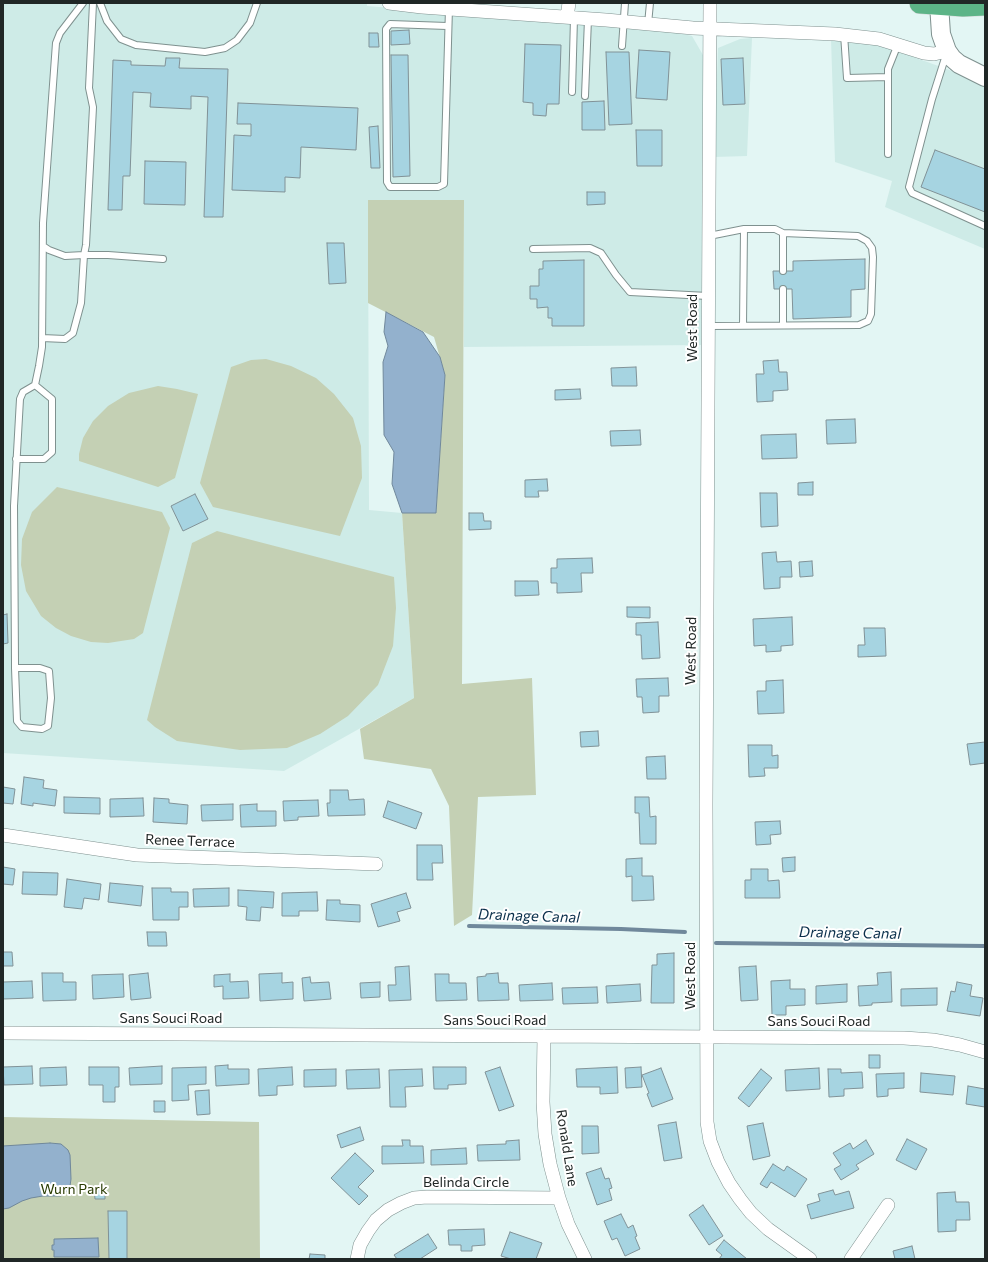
<!DOCTYPE html>
<style>
body{margin:0}
#map{position:relative;width:988px;height:1262px;overflow:hidden;background:#e3f6f4;font-family:Commissioner,sans-serif}
canvas{display:block}
.frame{position:absolute;inset:0;border:4px solid #202726;pointer-events:none}
</style>
<div id="map">
<canvas width="988" height="1262"></canvas>
<div class="frame"></div>
</div>
<script>
const context = document.querySelector('canvas').getContext('2d');
context.lineJoin = 'round';
function paint(path, color) { context.fillStyle = color; context.fill(path, 'evenodd'); }
const shape = rows => new Path2D(rows.map(r => 'M' + r).join(''));
function trace(path, color, width, dash) { context.strokeStyle = color; context.lineWidth = width; context.lineCap = dash ? 'butt' : 'round'; context.setLineDash(dash || []); context.stroke(path); }
function label(font, color, halo, rows, align = 'center') {
  context.font = font + ' Commissioner,sans-serif'; context.lineWidth = 4; context.setLineDash([]); context.textBaseline = 'middle'; context.strokeStyle = halo; context.fillStyle = color; for (const [text, x, y, turn = 0] of rows) {
    context.save(); context.translate(x, y); context.rotate((+turn || 0) * Math.PI / 180); context.textAlign = isNaN(turn) ? turn : align; if (halo) context.strokeText(text, 0, 0); context.fillText(text, 0, 0); context.restore();
  }
}
paint(shape([
 [3,3,367,3,367,6,466,14,679,33,692,36,703,55,701,345,464,347,464,200,368,200,369,510,402,513,414,698,284,771,3,753],
 [752,38,747,156,714,157,718,48,740,39],
 [831,39,880,45,955,72,985,85,985,249,885,207,892,181,835,162]
]), '#ceebe7');
paint(shape([
 [368,200,464,200,462,684,532,678,536,795,478,797,472,915,454,926,449,806,431,769,364,759,360,729,414,698,402,513,436,513,445,375,434,337,368,303],
 [266,359,291,366,316,378,334,394,353,418,361,446,362,478,340,536,213,507,200,483,231,367,251,360],
 [158,386,177,389,198,394,175,478,158,487,79,461,79,454,83,438,93,421,108,406,129,393],
 [57,487,162,512,170,528,143,633,134,639,108,643,91,642,71,636,56,628,41,616,26,591,21,565,22,539,32,512],
 [217,531,394,577,396,608,393,646,378,685,348,716,320,734,287,748,240,750,177,741,155,727,147,720,192,543],
 [3,1117,259,1122,260,1259,3,1259]
]), '#c4d0b4');
const water = shape([
 [386,312,423,332,440,357,445,375,436,513,402,513,392,484,394,452,384,435,383,362,388,346,384,332,386,312],
 [50,1143,61,1144,68,1150,70,1155,71,1179,70,1186,67,1191,61,1196,43,1196,31,1198,22,1201,9,1208,3,1209,3,1146,50,1143],
 [98,1238,99,1257,54,1257,54,1250,52,1250,52,1245,54,1245,54,1239,98,1238]
]);
paint(water, '#93b1cd');
trace(water, '#70889b', 1);
trace(shape([
 [469,926,621,929,685,932],
 [716,943,985,946]
]), '#70889b', 4);
const building = shape([
 [409,30,410,44,391,45,391,31,409,30],
 [369,33,378,33,379,47,369,47,369,33],
 [525,44,561,45,559,104,547,104,546,116,533,115,533,103,523,102,525,44],
 [639,50,670,52,667,100,636,98,639,50],
 [606,52,629,52,632,124,609,125,606,52],
 [391,55,408,55,410,176,393,177,391,55],
 [166,58,180,58,179,68,228,69,223,217,204,217,208,97,191,96,191,109,150,107,151,93,133,92,130,176,123,176,122,210,108,210,113,60,131,61,131,65,165,66,166,58],
 [743,58,745,104,723,105,721,59,743,58],
 [604,101,605,130,582,130,582,102,604,101],
 [238,103,358,108,356,150,301,147,300,178,285,177,285,192,232,190,234,135,251,136,251,124,237,124,238,103],
 [378,126,380,168,371,168,369,127,378,126],
 [636,130,662,130,662,166,637,166,636,130],
 [935,150,985,169,985,212,921,187,935,150],
 [145,161,186,162,185,205,144,204,145,161],
 [587,192,605,192,605,204,587,205,587,192],
 [327,243,344,243,346,283,329,284,327,243],
 [865,259,865,289,851,290,851,317,793,319,792,289,774,289,773,271,793,271,793,261,865,259],
 [584,260,584,326,552,326,552,318,548,318,548,307,537,308,537,299,530,299,530,286,539,286,539,269,543,269,543,261,584,260],
 [778,360,779,372,787,372,788,390,773,391,773,401,757,402,756,374,764,374,763,361,778,360],
 [636,367,637,386,612,386,611,368,636,367],
 [580,389,581,399,555,400,555,390,580,389],
 [855,419,856,443,827,444,826,420,855,419],
 [640,430,641,445,611,446,610,431,640,430],
 [796,434,797,458,762,459,761,435,796,434],
 [547,479,548,491,538,491,539,497,525,497,525,480,547,479],
 [813,482,813,495,798,495,798,483,813,482],
 [760,493,777,493,778,526,761,527,760,493],
 [195,494,208,519,183,531,171,506,195,494],
 [469,513,483,513,484,521,491,521,491,529,469,530,469,513],
 [776,552,777,562,791,561,792,577,780,577,780,588,764,589,762,553,776,552],
 [592,558,593,573,581,573,582,592,557,593,557,583,551,583,551,568,557,568,557,559,592,558],
 [812,561,813,576,800,577,799,562,812,561],
 [515,581,538,581,539,595,515,596,515,581],
 [627,607,650,607,650,618,627,617,627,607],
 [7,614,8,643,3,644,3,615,7,614],
 [792,617,793,645,781,646,781,651,766,652,766,645,754,646,753,619,792,617],
 [658,622,660,658,642,659,641,635,636,635,636,623,658,622],
 [864,628,885,628,886,656,858,657,858,645,865,645,864,628],
 [668,678,669,696,659,696,659,712,643,713,642,697,637,697,636,679,668,678],
 [783,680,784,713,758,714,757,691,766,691,766,681,783,680],
 [598,731,599,746,581,747,580,732,598,731],
 [985,742,985,763,970,765,967,744,985,742],
 [748,745,772,745,772,756,778,755,778,768,764,768,765,776,749,777,748,745],
 [665,756,666,779,647,779,646,757,665,756],
 [24,777,44,780,43,788,57,790,55,806,33,803,33,806,21,804,24,777],
 [3,787,15,789,13,804,3,803,3,787],
 [330,790,348,790,349,800,364,799,365,815,328,816,327,803,330,803,330,790],
 [64,797,100,798,100,814,64,813,64,797],
 [635,797,649,797,650,817,656,816,656,844,640,844,639,813,635,813,635,797],
 [143,798,144,816,110,817,110,799,143,798],
 [154,798,169,799,169,803,188,805,187,824,153,822,154,798],
 [318,800,319,816,298,817,298,820,284,821,283,801,318,800],
 [388,801,422,813,416,829,383,817,388,801],
 [233,804,233,820,202,821,201,805,233,804],
 [257,804,257,811,276,811,276,826,241,827,240,805,257,804],
 [780,821,781,834,770,835,771,844,756,845,755,822,780,821],
 [417,845,442,845,443,863,432,863,433,880,417,880,417,845],
 [795,857,795,871,783,872,782,858,795,857],
 [642,858,642,876,653,876,654,900,632,901,632,876,626,877,626,859,642,858],
 [3,867,15,869,13,885,3,884,3,867],
 [751,869,768,869,768,881,779,880,780,898,745,898,745,880,751,880,751,869],
 [23,872,58,873,57,895,22,894,23,872],
 [67,879,101,884,99,900,84,898,82,909,64,907,67,879],
 [110,883,143,886,141,906,108,902,110,883],
 [152,888,171,888,171,892,188,892,188,907,179,907,179,920,153,920,152,888],
 [229,888,229,906,194,907,193,889,229,888],
 [238,890,274,892,273,908,261,907,260,921,246,920,247,907,238,906,238,890],
 [317,892,318,911,299,911,299,916,282,916,282,893,317,892],
 [406,893,411,908,397,912,400,921,378,927,371,904,406,893],
 [327,900,340,900,340,904,360,905,360,922,326,920,327,900],
 [147,932,166,932,167,946,148,946,147,932],
 [3,952,12,952,13,966,3,966,3,952],
 [674,953,674,1003,651,1003,652,965,657,965,657,954,674,953],
 [409,966,411,1000,389,1001,388,985,396,985,395,967,409,966],
 [756,966,758,1000,741,1001,739,967,756,966],
 [891,972,892,1002,872,1003,872,1005,859,1006,858,986,878,985,877,973,891,972],
 [42,973,63,973,63,982,76,982,76,1000,43,1001,42,973],
 [148,973,151,998,131,1000,129,975,148,973],
 [282,973,282,983,293,982,293,999,260,1001,259,974,282,973],
 [498,973,499,983,508,983,509,1000,478,1001,477,977,486,976,486,974,498,973],
 [123,974,124,997,93,999,92,975,123,974],
 [230,974,230,982,248,981,249,998,223,999,223,986,214,987,214,975,230,974],
 [435,974,449,974,449,983,466,983,467,1000,436,1001,435,974],
 [310,977,311,983,329,982,331,999,304,1001,302,978,310,977],
 [790,980,790,989,805,989,805,1005,786,1006,786,1015,772,1015,771,981,790,980],
 [32,981,33,998,3,999,3,982,32,981],
 [380,982,380,997,361,998,360,983,380,982],
 [957,982,972,985,970,996,983,998,980,1016,947,1011,951,991,955,992,957,982],
 [552,983,553,1000,520,1001,519,985,552,983],
 [640,984,641,1001,607,1003,606,986,640,984],
 [847,984,847,1002,816,1004,816,986,847,984],
 [597,987,598,1003,563,1004,562,988,597,987],
 [937,988,937,1005,901,1006,901,989,937,988],
 [869,1055,880,1055,880,1068,869,1068,869,1055],
 [228,1065,228,1069,249,1069,249,1084,216,1086,215,1066,228,1065],
 [32,1066,33,1084,4,1085,3,1067,32,1066],
 [162,1066,162,1084,130,1085,129,1068,162,1066],
 [66,1067,67,1085,40,1086,40,1068,66,1067],
 [89,1067,119,1067,119,1087,115,1087,115,1102,103,1102,103,1085,89,1085,89,1067],
 [206,1067,206,1084,188,1085,189,1100,172,1101,172,1068,206,1067],
 [292,1067,293,1085,277,1086,277,1095,259,1096,258,1069,292,1067],
 [433,1067,466,1067,466,1084,448,1085,448,1089,434,1089,433,1067],
 [500,1067,514,1106,499,1111,485,1072,500,1067],
 [617,1067,618,1093,600,1094,600,1087,577,1087,576,1069,617,1067],
 [641,1067,642,1087,626,1088,625,1068,641,1067],
 [661,1068,673,1099,652,1107,647,1094,649,1093,642,1075,661,1068],
 [819,1068,820,1089,786,1091,785,1070,819,1068],
 [336,1069,336,1086,304,1087,304,1070,336,1069],
 [379,1069,380,1088,347,1089,346,1070,379,1069],
 [422,1069,423,1086,405,1087,406,1107,390,1107,389,1070,422,1069],
 [761,1069,772,1078,749,1107,738,1098,761,1069],
 [828,1069,841,1069,841,1073,862,1072,863,1088,844,1089,844,1096,829,1097,828,1069],
 [904,1073,904,1088,888,1089,888,1096,877,1097,876,1074,904,1073],
 [921,1073,955,1076,953,1095,920,1092,921,1073],
 [968,1086,985,1089,985,1107,966,1104,968,1086],
 [209,1090,210,1114,197,1115,195,1091,209,1090],
 [154,1101,165,1101,165,1112,154,1112,154,1101],
 [676,1122,682,1158,664,1161,658,1125,676,1122],
 [763,1123,770,1156,753,1160,747,1126,763,1123],
 [582,1126,598,1126,599,1153,582,1154,582,1126],
 [360,1127,364,1140,341,1148,337,1135,360,1127],
 [907,1139,927,1149,916,1170,896,1160,907,1139],
 [402,1140,410,1140,410,1146,423,1146,424,1163,382,1164,382,1146,403,1146,402,1140],
 [519,1140,520,1160,478,1161,477,1145,506,1144,506,1141,519,1140],
 [866,1140,874,1154,856,1165,859,1169,841,1180,834,1169,841,1165,833,1153,850,1143,853,1149,866,1140],
 [466,1148,467,1164,431,1165,431,1150,466,1148],
 [355,1153,374,1171,358,1187,368,1196,359,1205,331,1178,355,1153],
 [773,1164,784,1171,787,1166,807,1179,795,1197,771,1182,767,1188,760,1184,773,1164],
 [601,1168,605,1179,609,1178,612,1188,609,1189,612,1200,597,1205,586,1173,601,1168],
 [94,1188,105,1188,105,1199,95,1199,94,1188],
 [833,1190,835,1195,849,1191,854,1208,811,1219,807,1205,820,1201,818,1194,833,1190],
 [955,1192,956,1202,969,1202,970,1220,956,1220,956,1231,938,1232,937,1193,955,1192],
 [703,1205,723,1236,709,1245,689,1215,703,1205],
 [108,1211,127,1211,127,1259,109,1259,108,1211],
 [621,1214,628,1228,633,1225,637,1236,635,1237,640,1249,625,1256,617,1238,612,1240,604,1221,621,1214],
 [484,1229,485,1245,472,1246,472,1251,461,1251,461,1245,449,1245,448,1230,484,1229],
 [510,1232,542,1243,536,1259,511,1259,501,1256,510,1232],
 [428,1234,437,1248,420,1259,397,1259,394,1255,428,1234],
 [724,1240,747,1259,719,1259,722,1255,716,1250,724,1240],
 [912,1246,915,1259,895,1259,893,1251,912,1246],
 [310,1254,325,1255,325,1259,309,1259,310,1254]
]);
paint(building, '#a6d4e1');
trace(building, '#819297', 1);
const service = shape([
 [100,3,107,21,121,39,136,45,205,52,225,48,237,40,250,23,257,3],
 [648,24,650,3],
 [447,26,390,24,386,29,387,182,390,187,438,187,444,184,449,8],
 [844,34,847,78,888,77,888,69,898,44],
 [622,46,625,3],
 [946,55,932,99,909,187,912,193,985,226],
 [888,77,888,154],
 [572,92,574,18],
 [585,96,588,19],
 [783,233,783,271],
 [709,236,744,229,775,229,783,233,858,236,867,241,872,248,873,257,871,314,868,321,859,325,709,326],
 [43,246,49,250,65,256,84,255,108,255,163,259],
 [533,249,590,248,601,253,616,275,630,292,708,296],
 [783,289,783,325],
 [743,326,744,229],
 [42,338,65,339,73,333,81,303,84,255,86,245,93,107,89,88,93,3],
 [16,459,44,459,52,452,52,399,35,385],
 [15,668,40,668,49,671,51,698,48,726,42,729,22,727,17,721,15,668,15,662,14,506,20,399,23,392,35,385,39,366,42,347,43,223,56,43,60,33,83,3]
]);
const minor = shape([
 [389,3,422,7,606,20,693,28,835,34,879,39,924,53,934,54,947,51],
 [710,3,706,804,707,1122,710,1141,718,1162,729,1183,740,1199,751,1213,768,1229,810,1259],
 [567,17,569,3],
 [3,835,137,855,376,864],
 [3,1033,904,1038,933,1040,960,1045,985,1052],
 [544,1036,543,1102,545,1134,550,1164,559,1198,568,1224,585,1259],
 [357,1259,360,1245,368,1231,376,1220,388,1210,401,1203,414,1198,427,1197,559,1198],
 [851,1259,888,1205]
]);
const secondary = shape([
 [939,4,941,34,947,51,952,58,959,64,985,77]
]);
const trunk = shape([
 [920,3,963,6,985,5]
]);
trace(service, '#7f918f', 8);
trace(minor, '#7f918f', 14);
trace(secondary, '#7f918f', 20);
trace(trunk, '#d2d4d4', 22);
trace(service, '#fff', 6);
trace(minor, '#fff', 13);
trace(secondary, '#fff', 18);
trace(trunk, '#5cb487', 21);
label('14px', '#202726', '#fff', [
 ["West Road",692,328,-90],
 ["West Road",691,651,-89],
 ["Renee Terrace",190,841,2],
 ["West Road",690,976,-90],
 ["Sans Souci Road",171,1018],
 ["Sans Souci Road",495,1020],
 ["Sans Souci Road",819,1021],
 ["Ronald Lane",567,1148,81],
 ["Belinda Circle",466,1182]
]);
label('14px', '#293b02', '#fff', [
 ["Wurn Park",74,1189]
]);
label('italic 15px', '#0a2f4b', '#fff', [
 ["Drainage Canal",529,916,2],
 ["Drainage Canal",850,933,1]
]);
</script>
